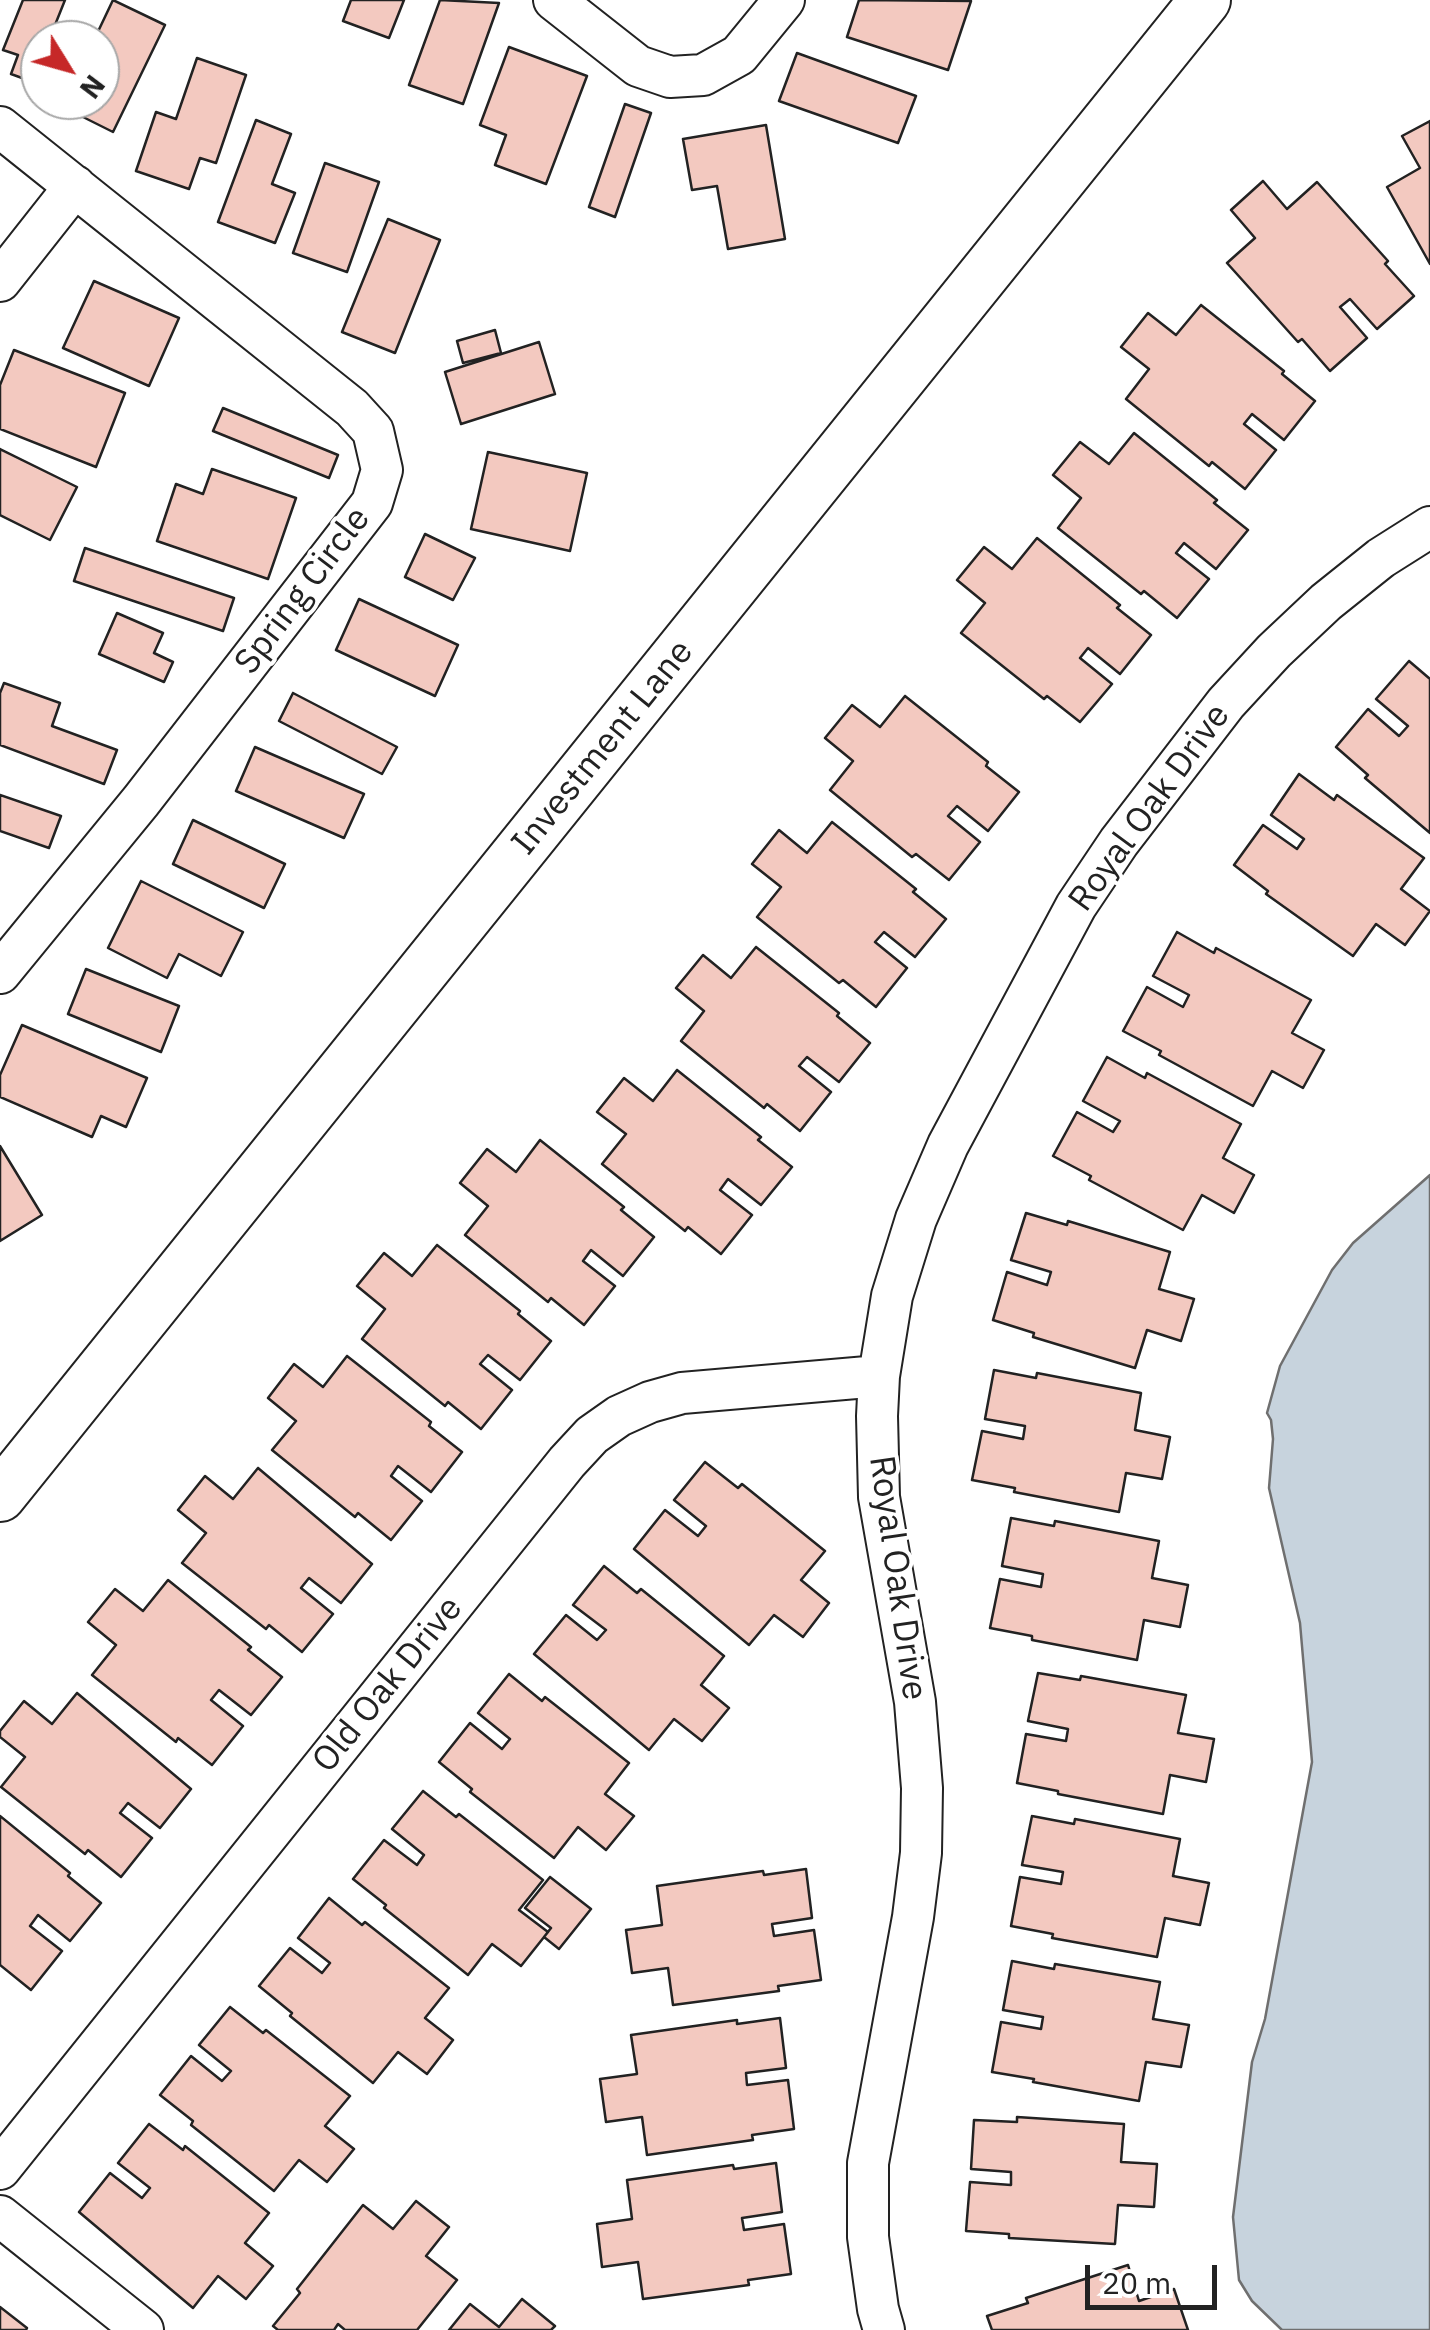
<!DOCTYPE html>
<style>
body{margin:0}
#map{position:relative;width:1430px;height:2330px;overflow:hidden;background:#fff;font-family:"IBM Plex Sans",sans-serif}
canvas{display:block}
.north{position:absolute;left:20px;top:20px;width:100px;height:100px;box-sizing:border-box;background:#fff;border:2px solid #a7a7a7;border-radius:50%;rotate:127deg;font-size:28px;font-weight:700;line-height:40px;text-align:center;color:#222}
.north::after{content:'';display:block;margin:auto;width:35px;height:45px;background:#c62828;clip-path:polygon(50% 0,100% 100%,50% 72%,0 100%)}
.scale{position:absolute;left:1085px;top:2265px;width:132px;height:45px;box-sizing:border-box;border:5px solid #222;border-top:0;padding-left:12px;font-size:30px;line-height:35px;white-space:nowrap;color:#222;-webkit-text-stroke:8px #fff;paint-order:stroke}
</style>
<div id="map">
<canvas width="1430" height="2330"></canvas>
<div class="north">N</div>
<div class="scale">20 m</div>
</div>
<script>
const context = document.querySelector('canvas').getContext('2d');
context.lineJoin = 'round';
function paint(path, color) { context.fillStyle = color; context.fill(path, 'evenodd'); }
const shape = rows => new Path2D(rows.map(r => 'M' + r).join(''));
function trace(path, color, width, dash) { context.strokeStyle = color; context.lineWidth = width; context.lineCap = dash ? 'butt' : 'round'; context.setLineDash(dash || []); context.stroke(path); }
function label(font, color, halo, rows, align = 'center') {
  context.font = font + ' "IBM Plex Sans",sans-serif'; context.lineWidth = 8; context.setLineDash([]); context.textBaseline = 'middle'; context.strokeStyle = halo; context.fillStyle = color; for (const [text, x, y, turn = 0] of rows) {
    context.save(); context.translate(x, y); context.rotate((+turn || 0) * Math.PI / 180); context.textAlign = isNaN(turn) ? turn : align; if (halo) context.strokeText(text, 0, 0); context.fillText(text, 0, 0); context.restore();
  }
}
const water = shape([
 [1430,1175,1430,2330,1282,2330,1252,2301,1239,2280,1233,2217,1252,2062,1265,2019,1312,1762,1300,1623,1269,1488,1273,1439,1271,1420,1267,1413,1280,1366,1332,1270,1353,1243,1430,1175]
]);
paint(water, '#c7d3dd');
trace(water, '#6f6f6f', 2.5);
const building = shape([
 [23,0,65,0,49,40,40,40,40,64,33,82,11,74,18,55,3,50,23,0],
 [113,0,165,25,113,132,61,106,64,100,100,100,100,40,94,40,113,0],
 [351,0,404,0,389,38,343,21,351,0],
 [440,0,499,3,463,104,409,85,440,0],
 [859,0,971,1,948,70,847,37,859,0],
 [509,47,587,76,546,184,495,165,506,135,480,125,509,47],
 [797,53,916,96,898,143,779,101,797,53],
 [197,58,246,75,216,163,200,158,189,189,136,171,156,112,176,119,197,58],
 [625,104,651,113,615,217,589,207,625,104],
 [256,120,291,134,272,184,295,193,275,243,218,222,256,120],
 [1430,121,1430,264,1387,187,1420,168,1402,136,1430,121],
 [766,125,785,239,728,249,717,186,692,190,683,139,766,125],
 [325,163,379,182,347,272,293,253,325,163],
 [1263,181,1287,209,1317,182,1388,261,1385,264,1414,296,1377,329,1350,299,1340,307,1367,338,1330,371,1302,339,1298,342,1227,263,1255,238,1231,210,1263,181],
 [388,219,440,240,395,353,342,332,388,219],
 [94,281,179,318,149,386,63,348,94,281],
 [1201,305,1284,371,1282,374,1315,401,1284,440,1252,414,1244,424,1276,450,1245,489,1212,462,1209,466,1126,399,1149,369,1121,347,1148,313,1176,335,1201,305],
 [495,330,501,353,463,363,457,341,495,330],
 [539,342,555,394,461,424,445,372,539,342],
 [14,350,125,393,96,467,0,429,0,385,14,350],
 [223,408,338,455,329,478,213,431,223,408],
 [1134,433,1217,500,1214,503,1248,530,1216,569,1184,543,1176,553,1209,579,1177,618,1144,591,1141,594,1058,528,1081,498,1053,475,1080,442,1109,464,1134,433],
 [0,449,77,487,50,540,0,515,0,449],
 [488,452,587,473,570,551,471,529,488,452],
 [212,469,296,498,268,579,157,541,176,484,203,494,212,469],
 [425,534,475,558,453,600,405,577,425,534],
 [1037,538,1120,605,1117,608,1151,635,1120,674,1088,648,1080,658,1112,684,1080,722,1047,696,1044,699,961,633,985,603,957,580,984,547,1012,569,1037,538],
 [85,548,234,598,223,631,74,581,85,548],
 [359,599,458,645,435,696,336,650,359,599],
 [117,613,163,633,154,653,173,662,164,682,99,654,117,613],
 [1409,661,1430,679,1430,833,1365,778,1368,775,1336,747,1368,709,1399,736,1408,726,1376,699,1409,661],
 [4,683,60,703,52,726,117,750,104,784,0,745,0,693,4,683],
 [293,693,397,747,382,774,279,721,293,693],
 [905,696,988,762,986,766,1019,792,988,831,957,806,948,816,980,842,949,880,916,854,912,857,830,790,853,761,825,738,852,705,880,727,905,696],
 [255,747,364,794,344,838,236,791,255,747],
 [1299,774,1334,800,1337,795,1424,858,1401,889,1430,911,1405,945,1376,924,1353,956,1266,894,1268,891,1234,865,1263,825,1297,849,1304,839,1271,815,1299,774],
 [0,795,61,816,49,848,0,831,0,795],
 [193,820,285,864,264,908,173,864,193,820],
 [832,822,916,889,913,892,946,919,915,957,884,932,875,942,907,968,876,1007,843,980,839,983,757,917,781,887,752,864,779,830,807,853,832,822],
 [141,881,243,932,221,976,179,954,167,978,108,948,141,881],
 [1177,932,1214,953,1216,948,1311,1000,1292,1033,1324,1050,1303,1088,1272,1071,1253,1106,1159,1055,1161,1051,1123,1031,1147,987,1183,1007,1189,995,1153,976,1177,932],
 [756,947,839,1013,837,1016,870,1043,839,1082,807,1057,799,1066,831,1092,800,1131,767,1104,764,1108,681,1041,704,1011,676,988,703,955,731,978,756,947],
 [86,969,179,1006,161,1052,68,1014,86,969],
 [22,1025,147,1078,126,1127,101,1116,92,1137,0,1097,0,1075,22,1025],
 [1107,1057,1145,1078,1147,1073,1241,1124,1223,1158,1254,1175,1234,1213,1202,1195,1183,1230,1089,1180,1091,1176,1053,1156,1077,1112,1113,1132,1120,1121,1083,1101,1107,1057],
 [677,1070,761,1137,758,1140,792,1167,761,1205,728,1179,720,1190,752,1215,721,1254,688,1227,685,1231,602,1164,626,1134,597,1112,624,1078,653,1101,677,1070],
 [540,1140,624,1207,621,1210,654,1237,623,1276,591,1250,583,1261,615,1286,584,1325,551,1298,548,1302,465,1235,488,1206,460,1183,487,1149,516,1172,540,1140],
 [0,1146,42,1215,0,1241,0,1146],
 [1026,1213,1067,1225,1068,1221,1170,1252,1159,1289,1194,1299,1181,1341,1147,1330,1135,1368,1033,1337,1034,1333,993,1320,1007,1272,1047,1285,1051,1272,1011,1260,1026,1213],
 [437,1245,520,1311,518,1314,551,1341,520,1380,488,1355,480,1364,512,1390,481,1429,448,1402,445,1406,362,1339,385,1309,357,1286,384,1253,412,1276,437,1245],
 [347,1356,431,1422,429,1426,462,1452,431,1492,398,1466,391,1476,422,1501,391,1540,358,1513,355,1517,272,1450,296,1421,268,1398,294,1364,323,1387,347,1356],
 [994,1370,1036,1378,1037,1373,1141,1393,1135,1430,1170,1437,1162,1479,1126,1473,1119,1512,1014,1492,1015,1488,972,1480,982,1431,1023,1439,1025,1426,985,1419,994,1370],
 [705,1462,738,1488,742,1484,825,1551,801,1580,829,1603,803,1637,774,1615,749,1645,634,1549,665,1510,698,1536,706,1526,674,1500,705,1462],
 [258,1468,372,1564,341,1603,309,1578,301,1588,333,1614,302,1652,269,1625,266,1629,182,1563,206,1533,178,1510,205,1476,233,1499,258,1468],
 [1011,1518,1054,1526,1055,1521,1159,1541,1152,1578,1188,1585,1180,1627,1144,1620,1137,1660,1032,1640,1032,1636,990,1628,1000,1579,1041,1587,1043,1574,1002,1566,1011,1518],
 [604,1566,637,1593,641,1589,724,1656,701,1685,729,1708,702,1741,674,1719,649,1750,534,1654,566,1615,597,1640,606,1630,573,1605,604,1566],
 [168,1580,251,1647,248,1650,282,1677,251,1715,219,1690,211,1700,243,1726,212,1765,178,1738,176,1742,92,1675,116,1645,88,1622,115,1589,143,1611,168,1580],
 [1038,1673,1080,1680,1081,1676,1186,1695,1178,1733,1214,1739,1206,1782,1170,1775,1163,1814,1058,1794,1058,1791,1017,1783,1026,1734,1066,1741,1068,1729,1028,1721,1038,1673],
 [509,1674,542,1701,545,1697,629,1763,605,1794,634,1816,606,1850,578,1827,554,1858,470,1792,472,1789,439,1762,470,1723,502,1749,510,1739,478,1713,509,1674],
 [77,1693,191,1789,160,1828,128,1803,120,1813,152,1838,121,1877,88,1850,85,1854,1,1787,25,1757,0,1737,0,1731,24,1701,52,1724,77,1693],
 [423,1791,456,1817,459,1814,543,1880,519,1910,548,1932,521,1966,492,1944,468,1975,384,1908,386,1905,353,1879,384,1840,417,1865,424,1855,392,1829,423,1791],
 [0,1816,70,1873,68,1876,101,1903,70,1941,38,1915,30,1926,62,1951,31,1990,0,1965,0,1816],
 [1032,1816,1074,1824,1075,1819,1180,1839,1173,1876,1209,1883,1200,1925,1165,1918,1157,1957,1052,1938,1053,1934,1011,1926,1020,1877,1061,1884,1063,1872,1022,1865,1032,1816],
 [806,1869,812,1918,772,1924,774,1936,814,1930,821,1980,778,1986,779,1991,673,2005,668,1968,632,1973,626,1930,662,1925,657,1886,763,1871,764,1875,806,1869],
 [550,1877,591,1909,559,1949,544,1937,551,1928,525,1908,550,1877],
 [329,1898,362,1925,365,1922,449,1988,425,2018,453,2040,427,2074,398,2052,373,2083,290,2016,292,2013,259,1986,290,1948,322,1973,330,1963,298,1938,329,1898],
 [1012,1961,1054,1969,1055,1964,1160,1982,1153,2019,1189,2025,1181,2067,1146,2062,1139,2101,1033,2082,1034,2079,992,2072,1001,2022,1041,2029,1043,2017,1003,2010,1012,1961],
 [230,2007,263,2033,266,2030,350,2096,325,2126,354,2149,327,2182,299,2160,274,2191,191,2125,193,2121,160,2095,191,2056,222,2081,231,2071,199,2045,230,2007],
 [780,2018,786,2068,746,2073,747,2085,788,2080,794,2129,752,2135,753,2140,647,2155,642,2117,606,2122,600,2079,637,2074,631,2035,737,2020,737,2024,780,2018],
 [1017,2117,1124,2124,1121,2162,1157,2164,1154,2207,1118,2205,1115,2244,1009,2238,1009,2234,966,2231,970,2182,1011,2185,1011,2172,971,2169,974,2120,1017,2122,1017,2117],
 [149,2124,183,2150,185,2146,269,2213,245,2243,273,2266,246,2299,218,2276,193,2308,79,2212,110,2173,142,2198,150,2188,118,2163,149,2124],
 [776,2163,782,2212,742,2218,744,2230,784,2224,791,2274,748,2280,749,2285,643,2299,638,2262,602,2267,597,2224,632,2219,627,2180,733,2165,734,2169,776,2163],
 [416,2201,449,2227,426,2256,457,2280,417,2330,345,2330,338,2324,334,2330,278,2330,273,2326,300,2293,297,2289,363,2205,393,2229,416,2201],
 [1128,2265,1139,2301,1174,2289,1188,2330,992,2330,987,2316,1028,2303,1026,2298,1128,2265],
 [522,2299,555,2326,551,2330,449,2330,470,2304,499,2327,522,2299],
 [0,2307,27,2328,26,2330,0,2330,0,2307]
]);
paint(building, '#f3c9c0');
trace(building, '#222', 2.5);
const minor = shape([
 [554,0,638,66,670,77,703,75,739,55,784,0],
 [0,127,352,408,373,431,382,470,372,503,141,801,0,973],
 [0,281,75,186],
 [0,2169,567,1462,592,1435,619,1416,650,1402,682,1393,879,1376],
 [0,2216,143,2330],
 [884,2330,878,2309,868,2237,868,2163,913,1917,921,1853,922,1788,915,1702,879,1497,877,1416,879,1376,892,1296,916,1219,948,1145,1076,906,1119,842,1226,703,1274,651,1326,602,1381,558,1430,527]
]);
const tertiary = shape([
 [0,1496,1205,0]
]);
trace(minor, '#222', 44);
trace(tertiary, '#222', 54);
trace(minor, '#fff', 40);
trace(tertiary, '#fff', 50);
label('35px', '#222', '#fff', [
 ["Spring Circle",303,591,-53],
 ["Investment Lane",603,748,-51],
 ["Royal Oak Drive",1150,808,-54],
 ["Royal Oak Drive",897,1578,82],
 ["Old Oak Drive",388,1685,-51]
]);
</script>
